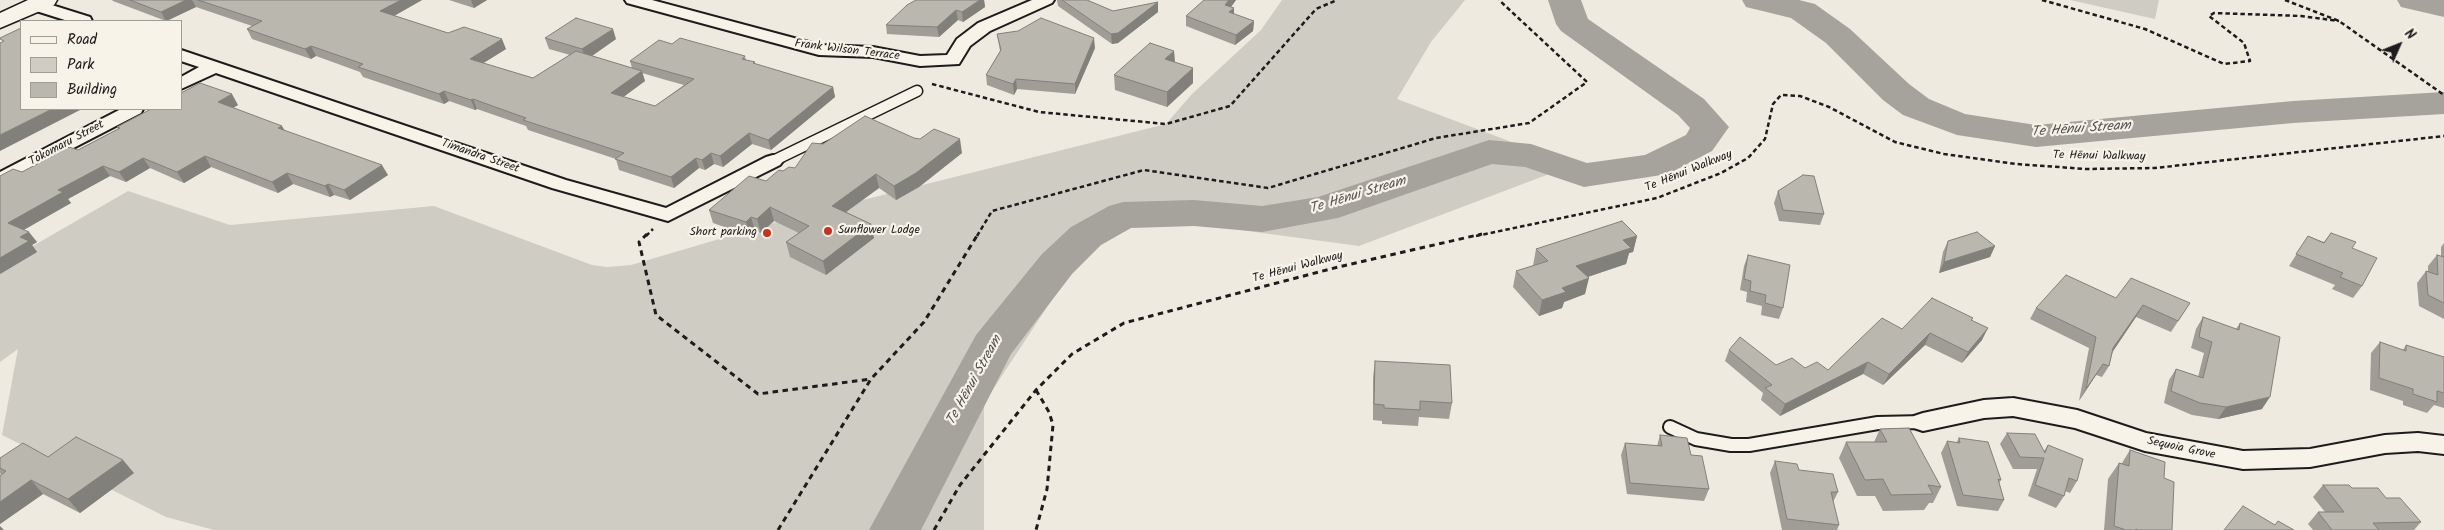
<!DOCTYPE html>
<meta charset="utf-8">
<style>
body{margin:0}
#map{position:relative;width:2444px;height:530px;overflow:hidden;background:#eeeae0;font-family:Kalam,sans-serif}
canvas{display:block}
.legend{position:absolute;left:20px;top:20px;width:162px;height:90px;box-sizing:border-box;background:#f7f3e8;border:1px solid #9f9d96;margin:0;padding:6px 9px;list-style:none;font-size:15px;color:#1c1c1c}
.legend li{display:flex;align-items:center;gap:10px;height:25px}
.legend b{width:25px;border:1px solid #9f9d96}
.north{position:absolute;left:2374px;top:20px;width:50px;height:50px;-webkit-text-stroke:4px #f7f3e8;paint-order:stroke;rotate:46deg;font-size:14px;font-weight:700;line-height:20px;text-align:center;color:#1c1c1c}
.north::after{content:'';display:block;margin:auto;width:18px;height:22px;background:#1c1c1c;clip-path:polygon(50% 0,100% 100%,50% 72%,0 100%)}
</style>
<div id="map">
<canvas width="2444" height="530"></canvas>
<ul class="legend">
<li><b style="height:6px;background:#f7f3e8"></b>Road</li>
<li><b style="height:14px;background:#cfccc3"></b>Park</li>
<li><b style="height:14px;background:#bab7af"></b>Building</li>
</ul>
<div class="north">N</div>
</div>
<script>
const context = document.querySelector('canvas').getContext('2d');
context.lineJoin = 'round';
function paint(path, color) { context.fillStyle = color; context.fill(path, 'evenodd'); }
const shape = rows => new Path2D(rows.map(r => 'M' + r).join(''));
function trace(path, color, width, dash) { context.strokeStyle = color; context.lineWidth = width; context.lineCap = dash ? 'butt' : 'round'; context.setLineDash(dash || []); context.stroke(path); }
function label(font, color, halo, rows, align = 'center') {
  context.font = font + ' Kalam,sans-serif'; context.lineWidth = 4.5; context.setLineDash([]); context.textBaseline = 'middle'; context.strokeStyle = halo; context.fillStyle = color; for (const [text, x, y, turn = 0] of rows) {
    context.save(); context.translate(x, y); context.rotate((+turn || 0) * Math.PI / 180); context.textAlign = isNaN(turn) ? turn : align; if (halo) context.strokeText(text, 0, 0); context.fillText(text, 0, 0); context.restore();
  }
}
paint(shape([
 [1282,0,1465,0,1431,42,1397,99,1573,165,1359,246,1166,220,1127,225,1078,260,984,403,984,530,214,530,166,517,2,435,18,349,0,362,0,265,128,191,230,225,434,206,592,265,607,267,631,265,787,219,1166,124,1192,94,1261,30],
 [2070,0,2159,0,2155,19]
]), '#cfccc3');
paint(shape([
 [1548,0,1581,0,1588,19,1704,99,1729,127,1712,151,1668,174,1584,187,1525,167,1492,164,1338,218,1262,232,1194,226,1131,228,1101,245,1072,274,1011,354,921,530,869,530,976,335,1042,254,1071,227,1109,206,1123,202,1194,200,1262,206,1318,197,1489,140,1531,144,1587,163,1645,155,1686,135,1690,128,1678,115,1561,31,1556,24,1548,0],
 [1742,0,1799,0,1815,4,1850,29,1909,84,1929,99,1965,114,2036,125,2293,101,2444,92,2444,114,2293,123,2036,147,1957,135,1903,115,1883,100,1826,43,1791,18,1746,7,1742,0],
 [2397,0,2444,0,2444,17,2401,7,2397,0]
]), '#a6a39d');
const laneFar1 = shape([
 [773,161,917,91]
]);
const lane = shape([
 [1670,427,1696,439,1731,445,1749,445,1878,423,1923,422]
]);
const street = shape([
 [36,0,90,17,92,21,68,21,30,9,28,5,30,1,36,0],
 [625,0,652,0,820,45,873,47,920,56,947,55,957,39,978,23,1032,0,1054,0,1052,3,990,31,970,46,959,64,920,66,873,57,819,55,627,3,625,0],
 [181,50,566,180,666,208,766,157,773,155,780,157,783,161,780,165,668,221,552,188,216,73,181,89,181,77,199,67,181,61,181,50],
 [121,109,143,109,141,113,0,186,0,172,121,109],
 [2013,398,2077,410,2146,433,2243,451,2310,449,2385,435,2418,433,2444,436,2444,454,2418,451,2385,453,2310,467,2243,469,2145,451,2075,428,2013,416,1984,418,1923,431,1914,428,1911,422,1914,416,1923,413,1984,400,2013,398]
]);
const highway = shape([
 [28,0,57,0,54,5,0,28,0,13,28,0]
]);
trace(laneFar1, '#1c1c1c', 13);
trace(lane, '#1c1c1c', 16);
trace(street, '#1c1c1c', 4);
trace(highway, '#1c1c1c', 3);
trace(shape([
 [2042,0,2145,29,2224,64,2250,61,2244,43,2209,16,2214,13,2301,16,2339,21],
 [2285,0,2339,21,2444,95],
 [932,84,1039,112,1166,124,1230,106,1316,9,1337,0],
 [646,236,653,229],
 [977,236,992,211,1144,170,1268,188,1436,138,1529,123,1587,82,1499,0],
 [1476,236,1657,198,1721,173,1748,158,1765,139,1773,104,1781,95,1800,96,1829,107,1895,142,1944,154,2016,164,2086,169,2155,168,2444,136]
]), '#1c1c1c', 2.5, [4.5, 3]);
trace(shape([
 [647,234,639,242,656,315,758,394,871,379],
 [1036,390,1049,412,1053,425,1047,489,1036,530],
 [778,530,871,379,924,322,978,234],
 [934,530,960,485,1036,390,1072,354,1124,323,1338,267,1482,234]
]), '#1c1c1c', 3, [5.5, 4.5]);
trace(laneFar1, '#f7f3e8', 10);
trace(lane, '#f7f3e8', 12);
paint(street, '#f7f3e8');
paint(highway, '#f7f3e8');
paint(shape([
 [112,0,422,0,394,16,448,33,506,49,483,63,533,78,570,55,549,49,545,38,616,39,592,56,632,68,630,61,672,44,745,56,746,60,755,64,833,87,835,97,771,150,752,144,723,167,714,164,705,170,699,168,674,188,619,170,616,159,528,130,526,126,477,109,475,110,449,101,444,104,363,77,360,72,316,56,311,59,252,39,247,29,252,26,196,7,167,21,166,21,113,1],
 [642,73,666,80,684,85,655,106,623,97,645,81],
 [449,0,487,0,474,8],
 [916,0,984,0,985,7,963,22,958,20,939,37,887,34,886,25],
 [1057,0,1087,0,1113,11,1158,2,1158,12,1118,43,1112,44,1058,6],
 [1203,0,1236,0,1231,7,1234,8,1234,14,1254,21,1253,31,1235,45,1186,26,1186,16,1203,1],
 [997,34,1095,48,1075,94,1017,89,1014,95,987,85,986,75,1000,51],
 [1174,51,1175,62,1193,83,1167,107,1115,90,1114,75],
 [238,105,233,108,388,175,350,200,334,195,330,197,293,184,278,193,211,167,184,183,150,168,126,182,110,176,68,199,71,203,24,230,37,242,32,245,37,252,0,274,0,176,22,172,78,150,118,129,117,127],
 [823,144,962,153,919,187,896,200,879,188,846,212,871,224,874,238,826,275,790,257,786,242,799,233,774,221,761,233,755,231,750,236,713,223,709,210,766,181,783,171,795,168],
 [1778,191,1824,214,1820,225,1779,221,1774,203],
 [2331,233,2352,248,2362,286,2353,298,2332,289,2335,285,2289,266,2308,236,2324,242],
 [1637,236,1633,252,1629,253,1626,264,1587,277,1585,294,1564,302,1562,308,1539,316,1513,287,1516,271,1533,266,1536,249],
 [1948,241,1995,246,1990,257,1939,273,1943,252],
 [2444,243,2444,319,2419,306,2417,283,2426,271,2428,272,2428,266,2437,255,2441,256,2441,247],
 [1748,255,1783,308,1779,319,1761,315,1762,306,1746,302,1747,292,1740,290,1744,266],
 [2116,298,2190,303,2171,332,2136,317,2113,351,2109,366,2102,377,2096,375,2079,401,2089,348,2030,319,2036,308],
 [2203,317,2236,329,2240,323,2262,409,2218,419,2192,415,2164,403,2169,380,2176,369,2198,377,2204,353,2191,348,2196,329],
 [1973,318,1972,320,1982,340,1962,363,1925,345,1883,385,1863,374,1780,416,1761,400,1763,393,1725,361,1729,350,1776,365,1828,370,1902,329],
 [2380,342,2403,350,2406,345,2444,357,2444,408,2434,405,2427,413,2403,405,2403,401,2370,390,2371,353],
 [1375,361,1452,403,1449,419,1419,417,1418,426,1382,424,1382,421,1373,420,1373,377],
 [1880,429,1941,487,1933,503,1929,503,1924,510,1883,511,1875,496,1857,496,1839,458,1846,442,1874,442],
 [2007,433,2044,451,2048,445,2077,481,2070,493,2065,491,2064,496,2056,508,2028,496,2037,469,2013,469,2000,444],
 [1660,435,1691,455,1709,489,1704,501,1627,494,1621,455,1625,443,1657,446],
 [1959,438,2001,480,1999,483,2004,500,1998,511,1957,506,1941,453,1947,441,1956,443],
 [2130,450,2164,478,2172,530,2104,530,2108,479,2119,463,2122,463],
 [48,457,134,473,80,513,43,494,0,524,0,476,1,475,0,473,0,458],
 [1775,461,1799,470,1838,492,1833,502,1839,525,1837,530,1782,530,1770,473],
 [2323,485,2352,488,2386,498,2421,522,2414,530,2313,530,2308,524,2318,512,2325,512,2313,497]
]), '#a09d96');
paint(shape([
 [186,0,192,0,196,7,166,21,161,12],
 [401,0,422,0,385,21,380,11],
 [471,0,487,0,474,8],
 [980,0,984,0,985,7,963,22,962,12],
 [1229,0,1236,0,1225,15,1225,5],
 [1158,2,1158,12,1118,43,1112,44,1111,34],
 [1234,8,1234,19,1229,12],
 [956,10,958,20,939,37,937,27],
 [1254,21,1253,31,1235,45,1236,35],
 [613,29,616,39,586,60,582,49],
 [1094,38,1095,48,1075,94,1075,84],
 [502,39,506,49,474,69,470,59],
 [311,46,316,56,311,59,305,49],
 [1174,51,1175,66,1165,59],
 [1193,68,1193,83,1167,107,1167,92],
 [642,71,645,81,614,104,611,93],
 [1016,79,1017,89,1014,95,1013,84],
 [833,87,835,97,771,150,768,140],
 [444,91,449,101,444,104,439,94],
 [232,94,238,105,224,113,218,102],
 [473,99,477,109,475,110,471,100],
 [52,109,82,109,0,151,0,135],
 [282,126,288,136,278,128],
 [749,133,752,144,723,167,720,156],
 [960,139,962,153,919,187,896,200,894,186],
 [711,153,714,164,705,170,702,160],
 [205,156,211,167,184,183,177,172],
 [143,158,150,168,126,182,119,172],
 [696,158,699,168,674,188,671,177],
 [382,165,388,175,350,200,344,190],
 [103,166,110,176,68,199,71,203,16,234,8,223,58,190],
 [287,173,293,184,278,193,272,182],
 [876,174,879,188,835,220,832,206],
 [328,184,334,195,330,197,325,186],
 [770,207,774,221,761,233,757,219],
 [751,217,755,231,750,236,746,222],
 [871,224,874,238,826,275,823,261],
 [29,232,37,242,32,245,37,252,0,274,0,258,20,237],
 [1637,236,1633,252,1629,253,1626,264,1573,282,1576,266,1623,240],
 [1995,246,1990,257,1939,273,1944,262],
 [1589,278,1585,294,1564,302,1562,308,1539,316,1542,300,1562,288],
 [2143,305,2136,317,2107,360,2113,348],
 [1988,328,1982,340,1962,363,1968,352],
 [1930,333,1925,345,1883,385,1889,374],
 [1868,362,1863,374,1780,416,1785,404],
 [2103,364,2096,375,2079,401,2086,389],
 [2270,397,2262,409,2218,419,2226,407],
 [123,460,134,473,80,513,68,499],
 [31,480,43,494,0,524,0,502],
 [0,526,4,530,0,530]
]), '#82807a');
const building = shape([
 [130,0,186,0,161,12,130,0],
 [198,0,401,0,380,11,448,33,464,27,502,39,470,59,533,78,576,51,642,71,611,93,655,106,694,79,630,61,659,40,672,44,680,38,745,56,742,59,755,62,753,63,833,87,768,140,749,133,720,156,711,153,702,160,696,158,671,177,615,159,624,153,523,120,526,118,473,99,471,100,444,91,439,94,358,67,363,64,311,46,305,49,247,29,262,21,198,0],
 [916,0,980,0,962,12,956,10,937,27,886,25,907,5,916,0],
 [1062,0,1087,0,1113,11,1158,2,1118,33,1111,34,1062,0],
 [1204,0,1229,0,1225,5,1234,8,1229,12,1254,21,1236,35,1186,16,1204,0],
 [576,18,613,29,582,49,545,38,576,18],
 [1041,18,1094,38,1075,84,1016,79,1013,84,986,75,1001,50,997,34,1018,31,1041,18],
 [21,28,21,109,52,109,0,135,0,43,4,41,0,39,0,38,21,28],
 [1150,43,1174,51,1165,59,1193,68,1167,92,1114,75,1150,43],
 [200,83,232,94,218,102,282,126,278,128,382,165,344,190,328,184,325,186,287,173,272,182,205,156,177,172,143,158,119,172,103,166,58,190,63,192,8,223,29,232,20,237,29,241,0,258,0,176,13,169,22,172,69,147,78,150,120,128,117,127,151,109,181,109,181,93,200,83],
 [865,116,914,138,920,139,934,129,960,139,916,173,894,186,876,174,832,206,871,224,823,261,786,242,809,226,770,207,757,219,751,217,746,222,709,210,749,176,766,181,779,170,783,171,789,167,795,168,812,143,823,144,865,116],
 [1803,175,1814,176,1824,214,1783,210,1778,191,1803,175],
 [1622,221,1637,236,1623,240,1631,248,1576,266,1589,278,1562,288,1566,292,1542,300,1516,271,1548,261,1536,249,1622,221],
 [1977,232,1995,246,1944,262,1948,241,1977,232],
 [2331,233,2356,242,2352,248,2377,258,2362,286,2340,277,2343,273,2296,254,2308,236,2324,243,2331,233],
 [1748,255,1790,265,1783,308,1765,303,1766,295,1750,291,1751,281,1744,279,1748,255],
 [2437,255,2444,257,2444,303,2428,295,2426,271,2438,275,2437,255],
 [2066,275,2116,298,2131,278,2190,303,2178,321,2143,305,2113,348,2109,366,2103,364,2086,389,2096,337,2036,308,2066,275],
 [1932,298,1973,318,1971,320,1988,328,1968,352,1930,333,1889,374,1868,362,1785,404,1765,388,1772,385,1729,350,1740,337,1776,365,1792,358,1805,368,1817,362,1828,370,1882,318,1902,329,1932,298],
 [2203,317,2239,330,2240,323,2280,337,2270,397,2226,407,2200,403,2171,391,2176,369,2203,378,2212,342,2199,337,2203,317],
 [2380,342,2406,351,2406,345,2444,357,2444,393,2437,391,2437,402,2413,394,2413,389,2379,378,2380,342],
 [1375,361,1450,365,1452,403,1420,401,1420,410,1384,408,1384,405,1374,404,1375,361],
 [1909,428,1941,487,1928,485,1933,494,1891,495,1883,479,1865,480,1846,442,1887,442,1880,429,1909,428],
 [2007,433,2035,434,2045,453,2048,445,2083,459,2077,481,2069,478,2064,496,2035,485,2044,458,2020,457,2007,433],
 [1660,435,1687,438,1691,455,1702,456,1709,489,1630,483,1625,443,1662,446,1660,435],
 [76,437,123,460,68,499,31,480,0,502,0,476,6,471,0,468,0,458,23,443,48,457,76,437],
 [1959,438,1988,442,2001,480,1998,479,2004,500,1963,495,1947,441,1960,443,1959,438],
 [2130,450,2165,462,2164,478,2174,482,2172,530,2138,530,2136,529,2136,530,2126,530,2114,526,2119,463,2129,466,2130,450],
 [1775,461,1797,464,1799,470,1833,474,1838,492,1831,492,1839,525,1787,519,1775,461],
 [2323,485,2349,485,2352,488,2378,488,2386,498,2400,498,2421,522,2373,523,2379,530,2332,530,2318,512,2344,512,2323,485],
 [2243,506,2275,525,2278,521,2294,530,2224,530,2243,506]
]);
paint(building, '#bab7af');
trace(building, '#82807a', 1);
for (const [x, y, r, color] of [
 [828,231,5,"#c8321e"],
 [767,233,5,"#c8321e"]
]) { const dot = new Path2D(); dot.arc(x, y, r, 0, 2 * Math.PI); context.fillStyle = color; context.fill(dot); trace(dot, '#f7f3e8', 2); }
label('12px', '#1c1c1c', '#f7f3e8', [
 ["Frank Wilson Terrace",847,51,7],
 ["Tokomaru Street",67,144,-28],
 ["Timandra Street",480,157,19],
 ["Te Hēnui Walkway",2099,157,1],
 ["Te Hēnui Walkway",1689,172,-22],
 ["Te Hēnui Walkway",1298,268,-15],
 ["Sequoia Grove",2181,449,12]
]);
label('12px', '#1c1c1c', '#f7f3e8', [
 ["Sunflower Lodge",838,231],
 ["Short parking",757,233,"right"]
], 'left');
label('italic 14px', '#535250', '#f7f3e8', [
 ["Te Hēnui Stream",2081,130,-4],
 ["Te Hēnui Stream",1358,196,-17],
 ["Te Hēnui Stream",975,381,-61]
]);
</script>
